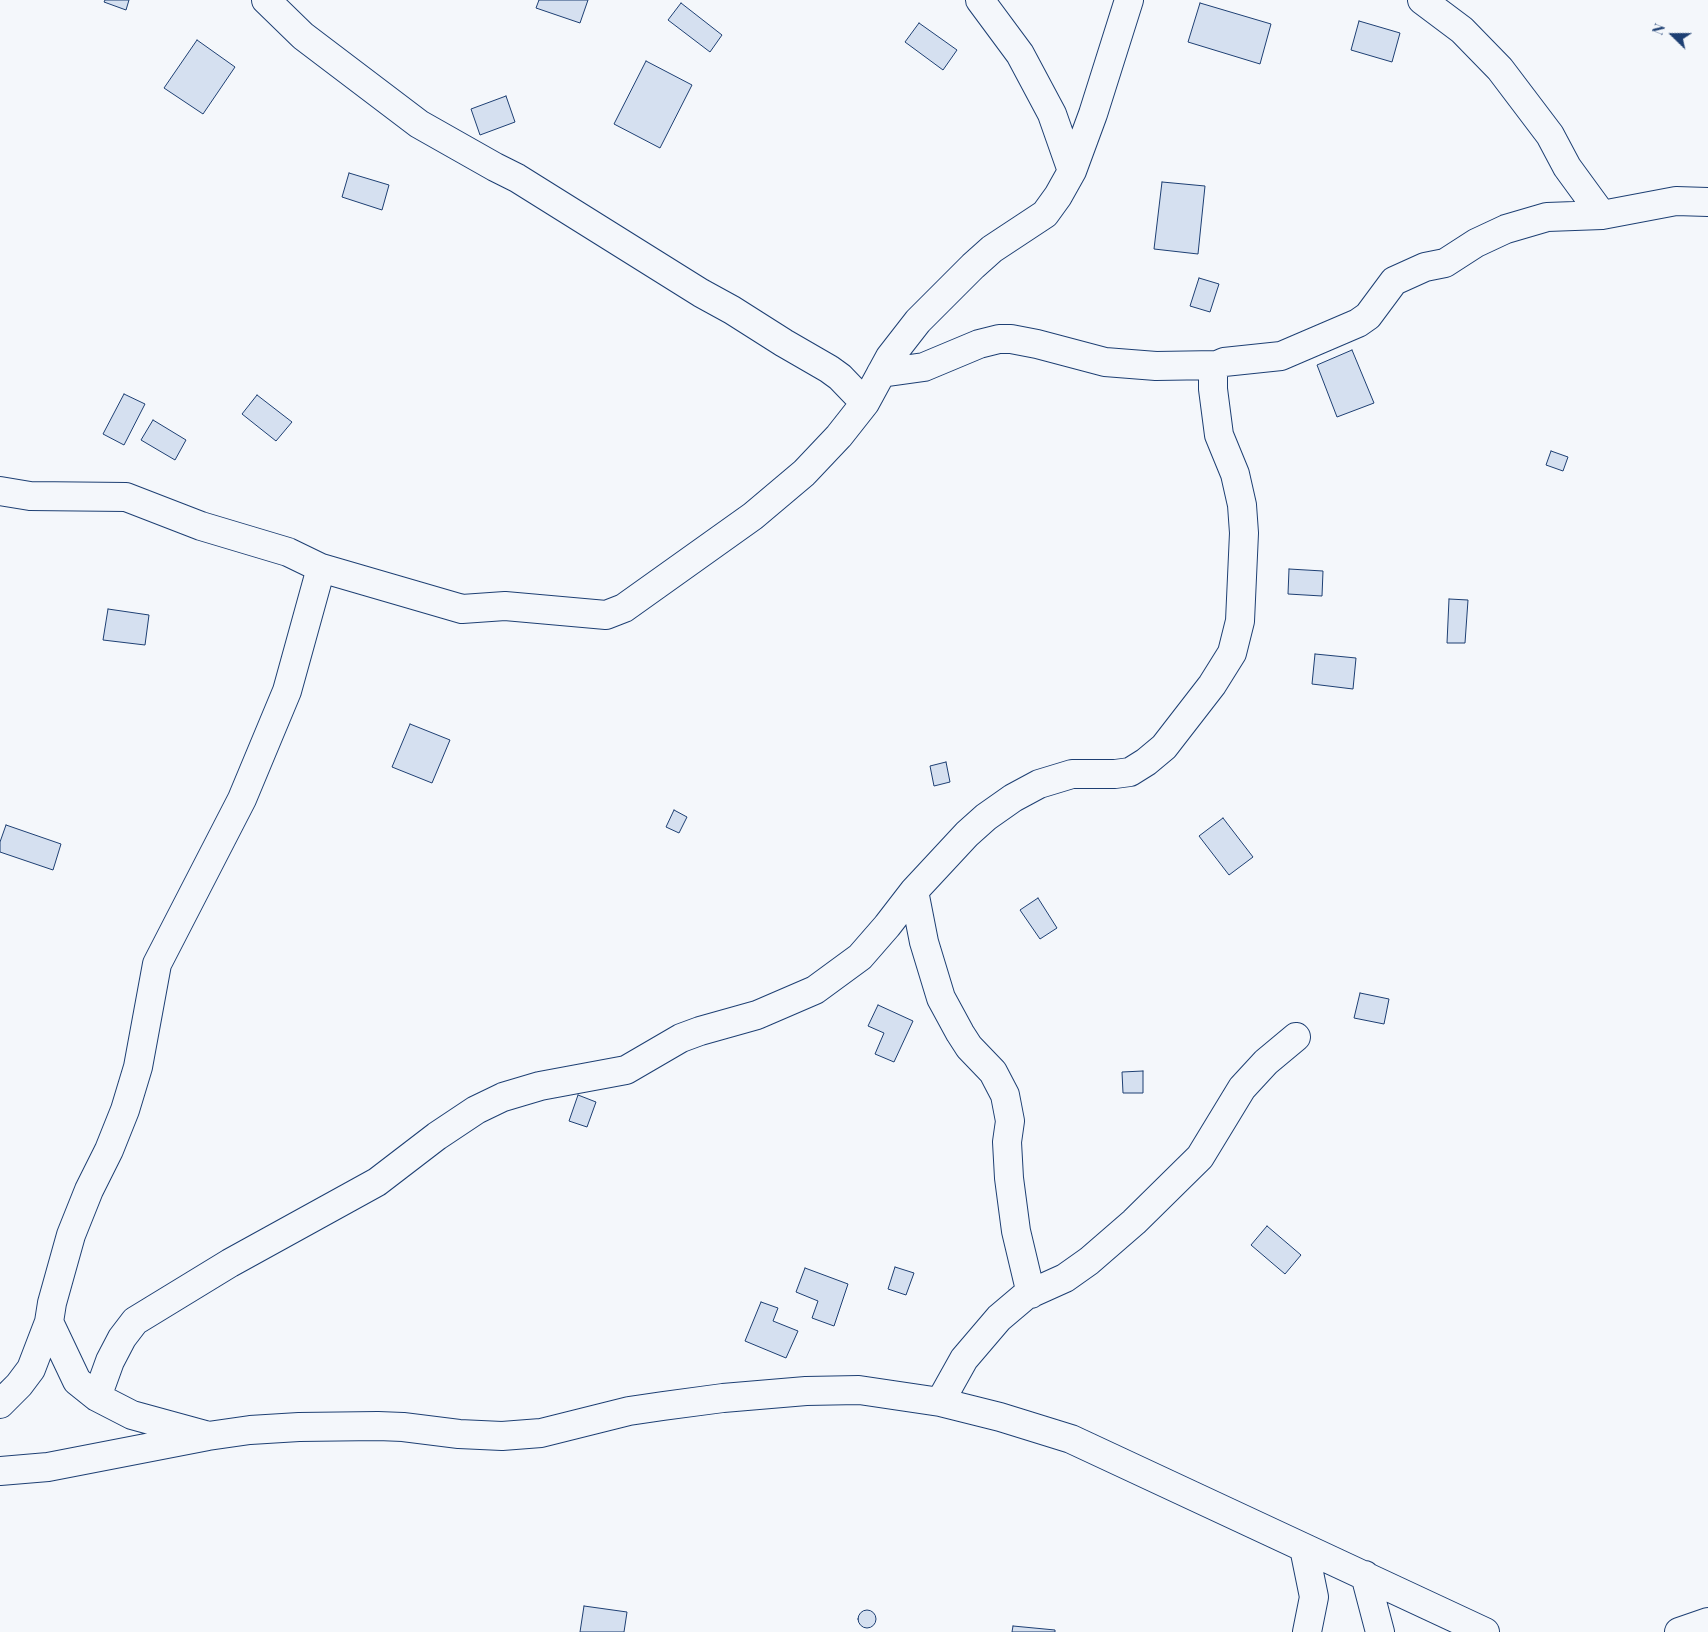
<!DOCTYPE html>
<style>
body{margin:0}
#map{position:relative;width:1708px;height:1632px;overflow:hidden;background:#f4f7fb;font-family:"Playfair Display",serif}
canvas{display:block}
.north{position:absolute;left:1648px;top:10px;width:50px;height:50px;-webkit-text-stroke:4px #f4f7fb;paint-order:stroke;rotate:292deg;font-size:14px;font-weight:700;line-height:20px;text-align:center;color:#1d3f73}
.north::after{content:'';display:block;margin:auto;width:18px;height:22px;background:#1d3f73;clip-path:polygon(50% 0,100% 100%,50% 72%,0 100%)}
</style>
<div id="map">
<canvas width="1708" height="1632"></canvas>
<div class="north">N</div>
</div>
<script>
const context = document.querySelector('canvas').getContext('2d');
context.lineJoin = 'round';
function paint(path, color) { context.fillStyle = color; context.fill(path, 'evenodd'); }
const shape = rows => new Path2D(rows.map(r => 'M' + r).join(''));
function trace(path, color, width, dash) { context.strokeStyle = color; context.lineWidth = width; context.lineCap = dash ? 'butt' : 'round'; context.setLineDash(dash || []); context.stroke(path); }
const building = shape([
 [105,0,129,0,126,10,104,2,105,0],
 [539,0,588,0,580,23,536,8,539,0],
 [681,3,722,35,710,52,668,20,681,3],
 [1200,3,1271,24,1260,64,1188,42,1200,3],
 [1359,21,1400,33,1392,62,1351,50,1359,21],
 [919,23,957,50,943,70,905,42,919,23],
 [197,40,235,67,203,114,164,88,197,40],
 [646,61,692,85,660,148,614,124,646,61],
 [506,96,515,122,480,135,471,109,506,96],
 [349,173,389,185,382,210,342,197,349,173],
 [1162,182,1205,186,1198,254,1154,249,1162,182],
 [1199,278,1219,284,1210,312,1190,306,1199,278],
 [1352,350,1374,403,1337,417,1317,365,1352,350],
 [124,394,145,404,124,445,103,434,124,394],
 [257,395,292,422,276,441,242,414,257,395],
 [153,420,186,440,175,460,141,440,153,420],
 [1551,451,1568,457,1563,471,1546,465,1551,451],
 [1289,569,1323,571,1322,596,1288,594,1289,569],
 [1449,599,1468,600,1465,643,1447,643,1449,599],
 [108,609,149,615,145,645,103,640,108,609],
 [1315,654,1356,658,1353,689,1312,684,1315,654],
 [410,724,450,740,432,783,392,767,410,724],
 [946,762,950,782,934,786,930,766,946,762],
 [674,810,687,817,679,833,666,827,674,810],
 [1223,818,1253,857,1229,875,1199,836,1223,818],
 [6,825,61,844,53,870,0,852,0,842,6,825],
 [1038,898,1057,928,1040,939,1020,910,1038,898],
 [1360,993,1389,999,1384,1024,1354,1018,1360,993],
 [878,1005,913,1021,894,1062,875,1054,884,1033,868,1026,878,1005],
 [1143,1071,1143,1093,1123,1093,1122,1072,1143,1071],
 [578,1095,596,1102,587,1127,569,1121,578,1095],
 [1267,1226,1301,1255,1285,1274,1251,1245,1267,1226],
 [895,1267,914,1273,906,1295,888,1289,895,1267],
 [805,1268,848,1284,834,1326,812,1318,818,1301,796,1292,805,1268],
 [761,1302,778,1308,773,1321,798,1331,786,1358,745,1341,761,1302],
 [584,1606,627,1612,624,1632,580,1632,584,1606],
 '858 1619a9 9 0 1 1 18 0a9 9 0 1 1-18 0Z',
 [1013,1626,1055,1630,1055,1632,1012,1632,1013,1626]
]);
paint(building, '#d5e0f0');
trace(building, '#1d3f73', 1);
const minor = shape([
 [266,0,303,36,419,124,495,167,517,178,701,293,732,310,784,343,829,369,840,377,865,403],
 [980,0,1020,54,1052,114,1072,171],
 [1422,0,1462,30,1500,69,1550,135,1567,167,1602,215],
 [881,373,924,367,979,344,999,339,1011,339,1037,344,1105,362,1156,366,1217,365,1224,362,1281,356,1358,323,1368,316,1394,281,1425,267,1445,263,1476,243,1506,229,1547,217,1602,215,1676,201,1708,202],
 [0,491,30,496,126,497,201,526,288,552,321,568,287,691,242,799,157,964,138,1067,125,1110,109,1150,89,1190,71,1235,52,1303,49,1322,31,1369,19,1385,0,1404],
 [321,568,462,609,505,606,606,615,624,608,753,516,804,473,839,436,865,403,890,357,918,321,973,266,992,249,1045,214,1058,196,1072,171,1093,114,1129,0],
 [914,891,924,942,941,998,960,1033,969,1047,993,1072,1005,1095,1010,1121,1007,1142,1009,1178,1016,1231,1031,1294],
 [49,1322,77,1381,97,1397,132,1415,205,1435],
 [97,1397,110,1361,122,1338,135,1321,230,1263,377,1182,437,1136,476,1110,503,1097,540,1086,626,1070,681,1038,700,1031,757,1015,815,990,860,957,887,926,914,891,967,834,986,817,1013,798,1039,784,1072,774,1115,774,1130,772,1146,762,1164,747,1212,685,1232,653,1240,621,1244,533,1242,505,1235,474,1219,435,1213,389,1213,374,1217,365],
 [940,1402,964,1359,999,1318,1025,1296,1065,1278,1089,1261,1134,1222,1200,1157,1242,1088,1266,1062,1296,1037],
 [0,1471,48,1467,208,1436,250,1430,299,1427,378,1426,403,1427,459,1434,502,1436,541,1433,629,1411,663,1406,723,1398,806,1391,859,1390,940,1402,1000,1417,1071,1439,1485,1632],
 [1304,1548,1314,1597,1307,1632],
 [1365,1575,1380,1632],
 [1679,1632,1708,1622]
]);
trace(minor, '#1d3f73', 30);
trace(minor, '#f4f7fb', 28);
</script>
